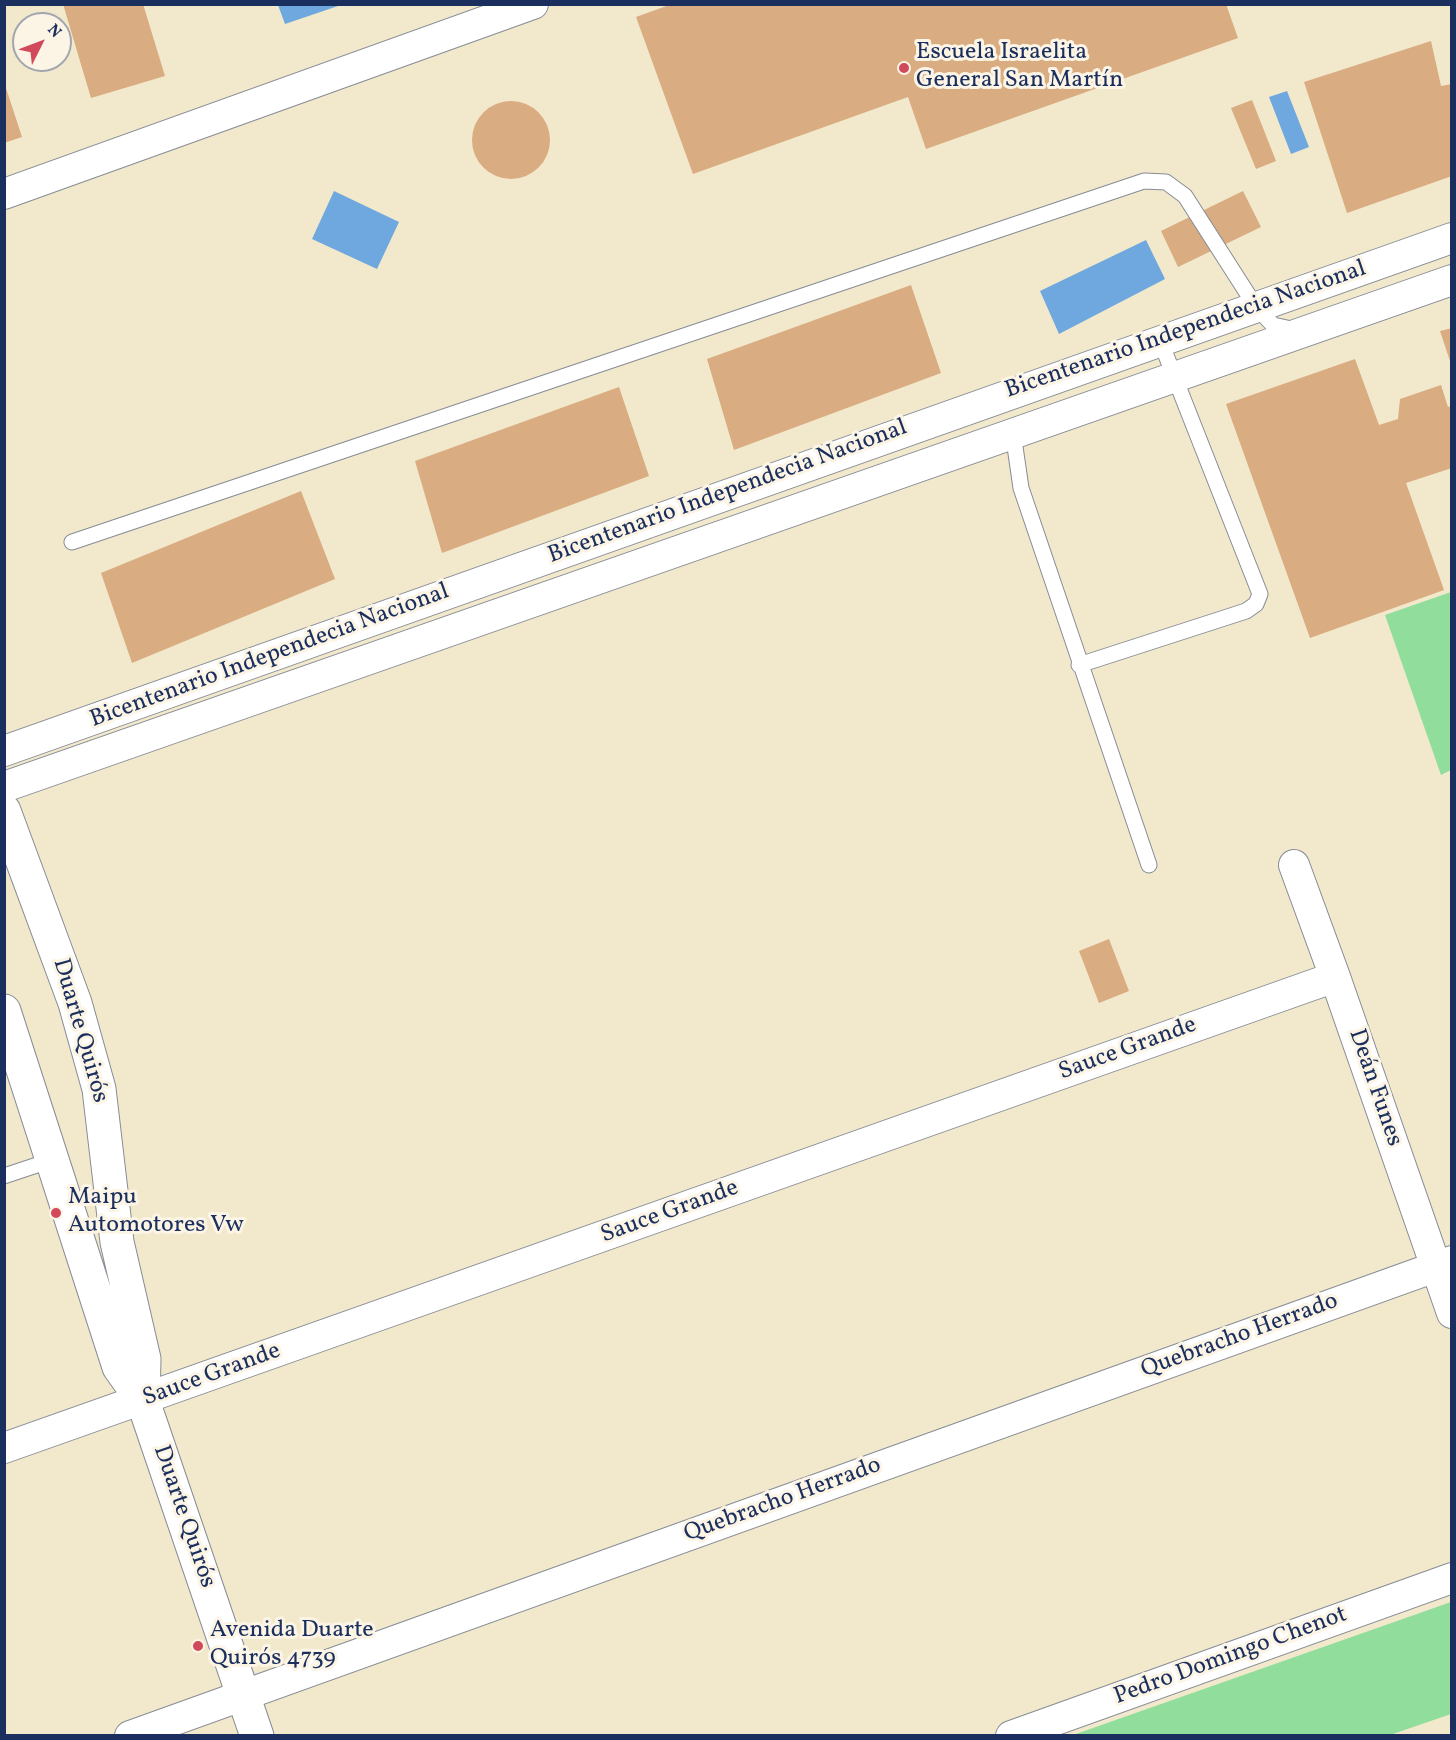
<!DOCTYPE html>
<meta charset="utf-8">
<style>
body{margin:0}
#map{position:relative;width:1456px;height:1740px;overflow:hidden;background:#f2e8cc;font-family:Vollkorn,serif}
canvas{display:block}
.frame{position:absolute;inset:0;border:6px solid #1b2f5e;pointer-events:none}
.north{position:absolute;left:12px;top:12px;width:60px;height:60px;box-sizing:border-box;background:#fcf5e5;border:2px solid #a2a6af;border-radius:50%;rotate:48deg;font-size:16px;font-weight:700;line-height:24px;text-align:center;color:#1b2f5e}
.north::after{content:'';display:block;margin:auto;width:21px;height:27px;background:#d1495b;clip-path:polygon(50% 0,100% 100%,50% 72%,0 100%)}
</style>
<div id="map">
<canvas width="1456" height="1740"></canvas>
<div class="frame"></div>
<div class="north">N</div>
</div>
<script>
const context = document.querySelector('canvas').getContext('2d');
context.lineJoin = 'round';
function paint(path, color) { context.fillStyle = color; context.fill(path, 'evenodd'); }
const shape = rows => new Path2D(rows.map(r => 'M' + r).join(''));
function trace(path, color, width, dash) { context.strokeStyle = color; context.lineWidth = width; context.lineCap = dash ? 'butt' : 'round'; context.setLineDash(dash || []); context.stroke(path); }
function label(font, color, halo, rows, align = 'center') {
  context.font = font + ' Vollkorn,serif'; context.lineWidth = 6; context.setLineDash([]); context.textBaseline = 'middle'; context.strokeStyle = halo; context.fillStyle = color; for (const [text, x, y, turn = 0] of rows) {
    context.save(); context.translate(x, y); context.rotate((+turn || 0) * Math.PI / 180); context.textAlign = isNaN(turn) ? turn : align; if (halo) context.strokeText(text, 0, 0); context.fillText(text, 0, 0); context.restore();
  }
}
paint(shape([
 [1451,592,1451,770,1441,775,1385,615],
 [1451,1602,1451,1714,1390,1735,1073,1735]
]), '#91de9c');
paint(shape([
 [278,5,278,4,341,5,285,24],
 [1287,91,1309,147,1291,154,1269,97],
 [334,191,399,222,377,269,312,239],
 [1146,240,1165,279,1059,334,1040,291]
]), '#6fa8df');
paint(shape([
 [63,4,143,4,165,76,91,98],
 [672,4,1226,4,1238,38,926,149,908,97,693,174,636,17],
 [1431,41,1441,86,1452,84,1452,176,1347,213,1304,82],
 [4,82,22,137,4,143],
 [1252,100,1276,161,1256,169,1231,108],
 '472 140a39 39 0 1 1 78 0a39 39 0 1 1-78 0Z',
 [1243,191,1261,227,1178,267,1161,231],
 [911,285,941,373,734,450,707,359],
 [1452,328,1452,364,1451,364,1440,331],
 [1355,359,1379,425,1398,419,1400,399,1441,385,1448,407,1452,406,1452,468,1406,483,1444,590,1310,638,1226,404],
 [619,387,649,476,442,553,415,461],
 [301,491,335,579,132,663,101,573],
 [1109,939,1129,991,1099,1003,1079,951]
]), '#d9ac81');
const lane = shape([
 [1013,433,1021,488,1149,865],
 [72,542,1144,181,1166,182,1185,196,1256,307,1273,325,1296,330],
 [1079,665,1246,611,1256,604,1260,594,1160,340],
 [4,1176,52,1160]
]);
const street = shape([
 [4,194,533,4],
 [4,751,1452,238],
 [4,787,1452,280],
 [1294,865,1335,977,1452,1313],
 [4,1448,1335,977],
 [130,1736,1452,1261],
 [1011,1736,1452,1578]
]);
const secondary = shape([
 [4,811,75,1003,99,1089,117,1242,144,1359,143,1401],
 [4,1011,119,1367,143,1401,257,1736]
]);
trace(lane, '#868c95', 17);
trace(street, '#868c95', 32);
trace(secondary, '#868c95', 35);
trace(lane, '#fff', 15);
trace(street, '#fff', 30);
trace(secondary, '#fff', 33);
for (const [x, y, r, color] of [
 [904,68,6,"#d1495b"],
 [56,1213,6,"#d1495b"],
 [198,1646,6,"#d1495b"]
]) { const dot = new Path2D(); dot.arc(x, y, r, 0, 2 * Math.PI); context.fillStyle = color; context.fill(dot); trace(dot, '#fcf5e5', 2); }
label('24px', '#1b2f5e', '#fcf5e5', [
 ["Escuela Israelita",916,54],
 ["General San Martín",916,82],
 ["Maipu",68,1199],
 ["Automotores Vw",68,1227],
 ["Avenida Duarte",210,1632],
 ["Quirós 4739",210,1660]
], 'left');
label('24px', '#1b2f5e', '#fcf5e5', [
 ["Bicentenario Independecia Nacional",1186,331,-19],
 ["Bicentenario Independecia Nacional",728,493,-20],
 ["Bicentenario Independecia Nacional",270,657,-20],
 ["Duarte Quirós",79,1031,74],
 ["Sauce Grande",1128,1050,-20],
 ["Deán Funes",1374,1088,71],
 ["Sauce Grande",670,1213,-20],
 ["Quebracho Herrado",1240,1337,-20],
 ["Sauce Grande",212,1376,-20],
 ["Quebracho Herrado",783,1501,-20],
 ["Duarte Quirós",183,1517,71],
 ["Pedro Domingo Chenot",1231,1657,-20]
]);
</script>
